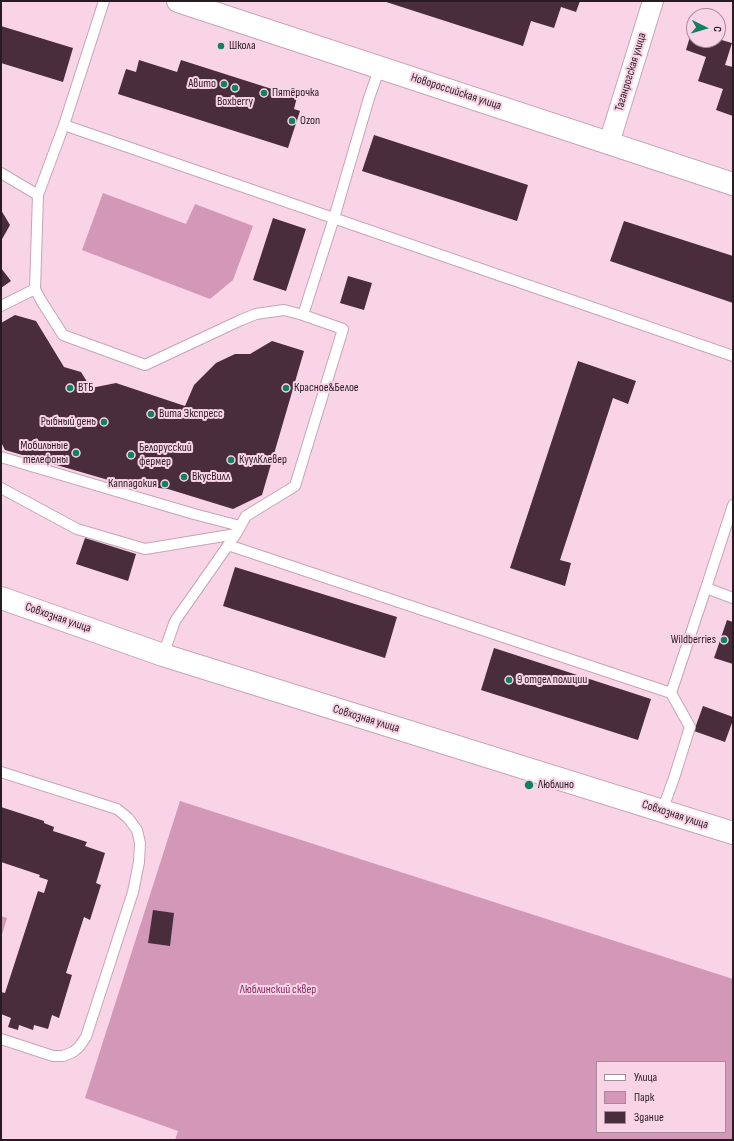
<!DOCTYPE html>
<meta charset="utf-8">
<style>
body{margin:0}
#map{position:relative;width:734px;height:1141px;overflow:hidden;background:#f8d4e6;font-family:"Sofia Sans Condensed",sans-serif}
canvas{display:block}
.frame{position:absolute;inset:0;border:2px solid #281b22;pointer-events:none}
.legend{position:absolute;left:596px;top:1061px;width:130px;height:72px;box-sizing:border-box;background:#f8d4e6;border:1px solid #a58a98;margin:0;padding:5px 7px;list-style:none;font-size:12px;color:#281b22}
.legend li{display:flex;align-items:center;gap:8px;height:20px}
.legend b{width:20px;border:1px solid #a58a98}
.north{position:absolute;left:686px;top:8px;width:40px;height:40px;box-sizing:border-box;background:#f8d4e6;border:1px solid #a58a98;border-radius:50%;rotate:95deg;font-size:11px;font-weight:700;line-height:16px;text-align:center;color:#281b22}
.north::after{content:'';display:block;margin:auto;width:14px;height:18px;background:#11815f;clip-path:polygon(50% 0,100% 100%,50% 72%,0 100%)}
</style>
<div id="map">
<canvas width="734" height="1141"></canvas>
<div class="frame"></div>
<ul class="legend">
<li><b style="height:5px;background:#fff"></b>Улица</li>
<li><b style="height:11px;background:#d398b8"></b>Парк</li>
<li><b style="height:11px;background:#492d3d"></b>Здание</li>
</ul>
<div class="north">С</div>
</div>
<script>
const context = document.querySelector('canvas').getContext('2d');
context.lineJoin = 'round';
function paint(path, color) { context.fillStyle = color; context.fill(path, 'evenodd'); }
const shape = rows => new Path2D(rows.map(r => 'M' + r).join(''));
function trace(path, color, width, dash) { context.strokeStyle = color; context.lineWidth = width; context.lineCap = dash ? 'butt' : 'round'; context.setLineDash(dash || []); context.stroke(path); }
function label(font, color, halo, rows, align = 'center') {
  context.font = font + ' "Sofia Sans Condensed",sans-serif'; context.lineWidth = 4; context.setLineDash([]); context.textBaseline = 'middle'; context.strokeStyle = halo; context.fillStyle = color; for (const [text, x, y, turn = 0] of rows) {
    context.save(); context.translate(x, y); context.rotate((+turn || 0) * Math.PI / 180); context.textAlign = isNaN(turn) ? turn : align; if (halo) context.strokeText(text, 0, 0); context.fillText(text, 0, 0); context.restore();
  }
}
paint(shape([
 [103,193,186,224,195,204,253,226,233,280,210,299,82,250],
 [180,801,733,979,733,1140,175,1140,178,1131,85,1098],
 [597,1062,725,1062,725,1132,597,1132],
 [1,916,7,918,1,938]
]), '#d398b8');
paint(shape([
 [383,1,580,1,576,12,561,7,554,28,531,21,523,46],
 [1,26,73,48,63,82,1,63],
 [692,30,694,31,694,40,718,40,718,39,732,43,725,65,733,67,733,116,716,110,723,89,698,81,706,57,686,50],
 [139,60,177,72,181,60,297,97,294,109,300,111,288,148,118,94,126,69,136,72],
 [374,135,528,185,517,221,362,171],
 [1,210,10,225,1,241],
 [273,218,306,229,286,291,253,280],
 [624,221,733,256,733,303,610,261],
 [1,268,11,281,1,288],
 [348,276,372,283,364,310,340,303],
 [15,315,36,321,64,367,81,372,91,388,116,383,185,406,194,385,216,363,235,354,250,354,272,341,304,351,262,495,233,509,168,489,122,484,5,450,1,442,1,323],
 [578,361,636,381,628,404,613,398,560,560,571,563,565,586,510,568],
 [85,538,136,554,128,581,76,564],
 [235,567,397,617,385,658,223,606],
 [727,620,733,622,733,664,714,658],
 [494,648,651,699,638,740,481,690],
 [703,706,733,717,733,720,725,742,694,731],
 [1,807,44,821,44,823,54,827,53,831,87,842,85,846,105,853,96,883,101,885,90,920,84,917,66,973,72,975,59,1018,52,1015,48,1029,34,1025,33,1030,19,1025,18,1030,8,1027,11,1018,1,1014,1,992,5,993,38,891,44,893,48,880,39,877,40,875,1,862],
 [153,910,174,913,170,946,148,943]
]), '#492d3d');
const service = shape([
 [64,125,104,1],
 [1,173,38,195,64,125,733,356],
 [38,195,35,289,42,302,63,335,145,365,241,320,256,314,284,310,303,315,334,218,369,98,380,67],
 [1,306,35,289],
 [1,457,194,514,240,526],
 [1,488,77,529,145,549,236,534,175,621,163,655],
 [236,534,246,516,295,486,343,329,303,315],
 [228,545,671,693],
 [706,588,733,505],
 [1,772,117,809,128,818,137,830,140,843,139,862,133,892,86,1037,79,1047,73,1052,63,1056,53,1056,1,1039],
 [662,811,674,778,690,727,671,693,706,588,733,598]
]);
const minor = shape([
 [609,143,653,1]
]);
const tertiary = shape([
 [178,1,733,184],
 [1,598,163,655,733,833]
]);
trace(service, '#c6a4b6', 12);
trace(minor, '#c6a4b6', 22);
trace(tertiary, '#c6a4b6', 24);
trace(service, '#fff', 10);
trace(minor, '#fff', 20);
trace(tertiary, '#fff', 22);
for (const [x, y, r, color] of [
 [221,46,4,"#11815f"],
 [224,84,4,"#11815f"],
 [235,88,4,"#11815f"],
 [264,93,4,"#11815f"],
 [292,121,4,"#11815f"],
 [70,388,4,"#11815f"],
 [286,388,4,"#11815f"],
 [151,414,4,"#11815f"],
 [104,422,4,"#11815f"],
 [76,453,4,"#11815f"],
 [131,455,4,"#11815f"],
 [231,460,4,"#11815f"],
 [184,477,4,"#11815f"],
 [165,484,4,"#11815f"],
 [724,640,4,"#11815f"],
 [509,680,4,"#11815f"],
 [529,785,5,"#11815f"]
]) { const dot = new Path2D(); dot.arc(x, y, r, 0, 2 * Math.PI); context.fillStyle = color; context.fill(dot); trace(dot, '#f8d4e6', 1.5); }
label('12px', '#281b22', '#f8d4e6', [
 ["Школа",229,46],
 ["Авито",216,84,"right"],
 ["Пятёрочка",272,93],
 ["Boxberry",235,102,"center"],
 ["Ozon",300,121],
 ["ВТБ",78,388],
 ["Красное&Белое",294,388],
 ["Вита Экспресс",159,414],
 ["Рыбный день",96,422,"right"],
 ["Мобильные",68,446,"right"],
 ["телефоны",68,460,"right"],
 ["Белорусский",139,448],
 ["фермер",139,462],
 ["КуулКлевер",239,460],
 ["ВкусВилл",192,477],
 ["Каппадокия",157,484,"right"],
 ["Wildberries",716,640,"right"],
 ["9 отдел полиции",517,680],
 ["Люблино",538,785]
], 'left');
label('12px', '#281b22', '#f8d4e6', [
 ["Таганрогская улица",631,72,-73],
 ["Новороссийская улица",456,92,18],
 ["Совхозная улица",58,618,19],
 ["Совхозная улица",366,719,17],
 ["Совхозная улица",675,815,18]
]);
label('12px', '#8e2969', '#f8d4e6', [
 ["Люблинский сквер",278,990]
]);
</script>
